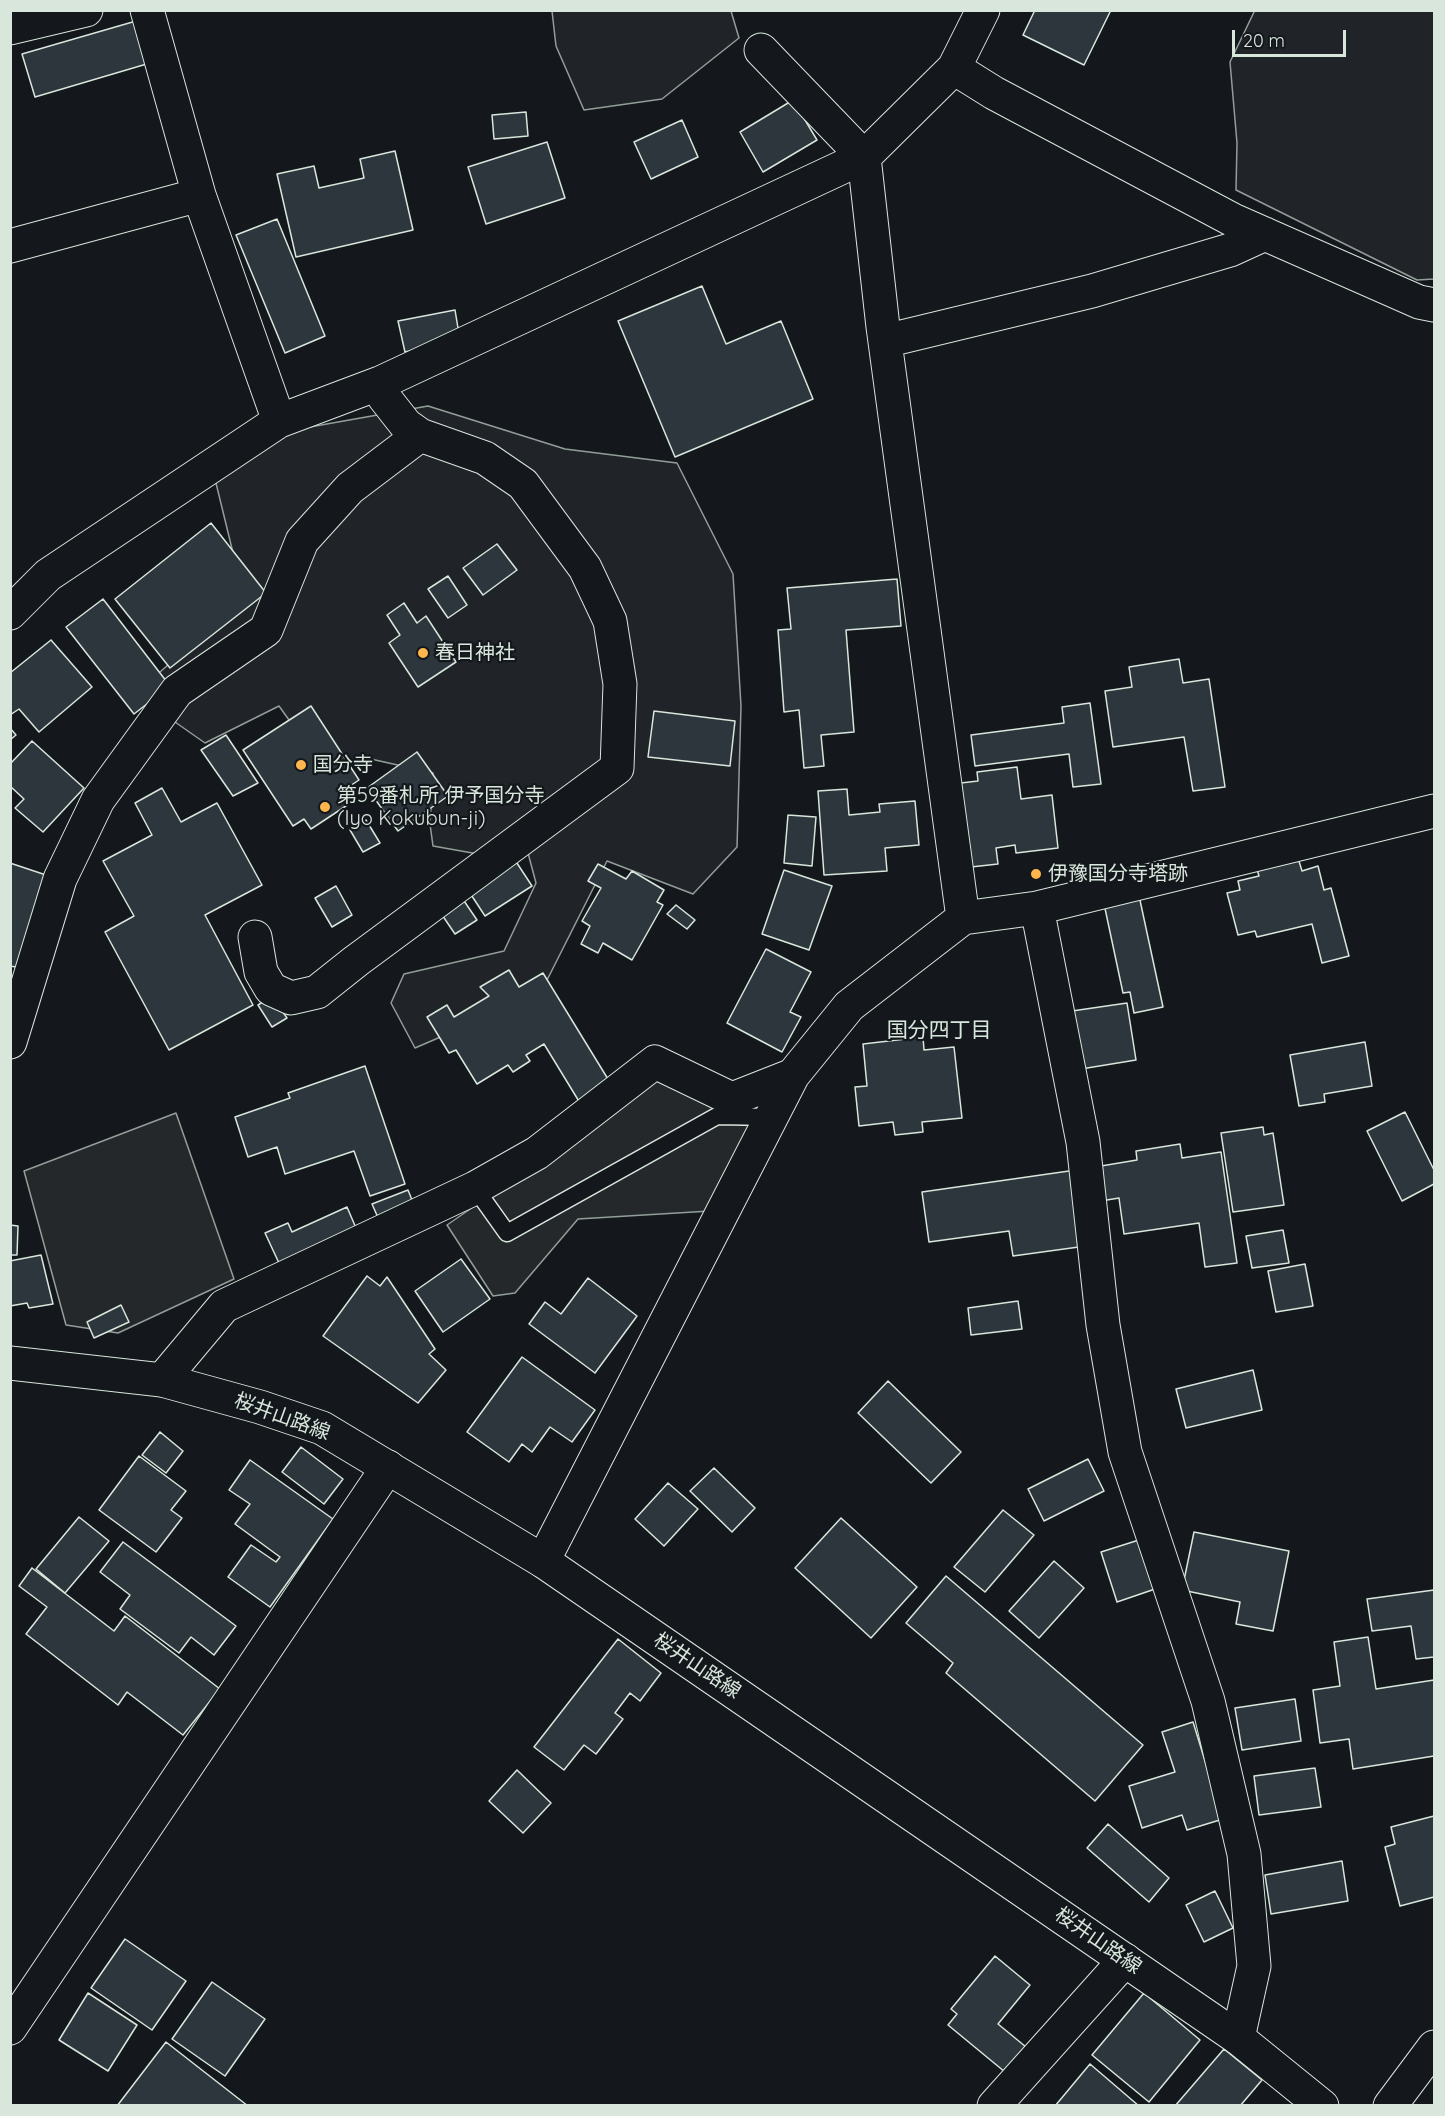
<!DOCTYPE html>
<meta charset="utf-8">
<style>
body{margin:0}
#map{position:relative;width:1445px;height:2116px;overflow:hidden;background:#14181c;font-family:Quicksand,sans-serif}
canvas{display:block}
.frame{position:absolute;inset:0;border:12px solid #d8e6dc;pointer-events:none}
.scale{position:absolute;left:1232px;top:30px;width:114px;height:27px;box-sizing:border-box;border:3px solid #d8e6dc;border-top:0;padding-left:8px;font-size:18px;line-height:21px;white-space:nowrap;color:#d8e6dc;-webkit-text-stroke:4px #14181c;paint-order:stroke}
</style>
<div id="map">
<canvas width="1445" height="2116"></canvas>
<div class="frame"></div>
<div class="scale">20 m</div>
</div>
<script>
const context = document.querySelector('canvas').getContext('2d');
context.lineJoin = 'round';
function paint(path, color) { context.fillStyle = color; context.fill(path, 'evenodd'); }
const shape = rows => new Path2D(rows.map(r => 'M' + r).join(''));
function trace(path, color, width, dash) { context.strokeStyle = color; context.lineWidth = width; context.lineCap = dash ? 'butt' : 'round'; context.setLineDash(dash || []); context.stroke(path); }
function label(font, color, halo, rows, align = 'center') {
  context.font = font + ' Quicksand,"Noto Sans JP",sans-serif'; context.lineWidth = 4.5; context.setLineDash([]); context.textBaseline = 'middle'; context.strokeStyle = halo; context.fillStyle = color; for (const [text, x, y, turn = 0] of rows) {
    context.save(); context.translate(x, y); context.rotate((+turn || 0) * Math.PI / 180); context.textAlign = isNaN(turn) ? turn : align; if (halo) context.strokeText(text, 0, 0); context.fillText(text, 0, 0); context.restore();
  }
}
const green = shape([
 [1255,10,1434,11,1434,279,1417,280,1236,190,1237,143,1230,62,1255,10],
 [552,11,731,11,739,38,662,99,584,110,556,46,552,11],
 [428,406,565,449,677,463,733,574,741,706,737,847,693,894,607,861,540,994,415,1048,391,1003,404,974,504,951,536,883,528,853,495,857,433,846,430,824,433,773,362,757,329,776,279,706,205,743,135,694,244,598,215,479,293,430,428,406]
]);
paint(green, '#202428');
trace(green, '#939e99', 1.5);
const parking = shape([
 [669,1072,773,1092,710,1211,578,1219,515,1293,493,1296,447,1225,669,1072],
 [176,1113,234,1279,118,1333,66,1325,24,1171,176,1113]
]);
paint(parking, '#24282b');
trace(parking, '#939e99', 1.5);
const building = shape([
 [1035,10,1111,10,1084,65,1023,35,1035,10],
 [136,21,150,63,35,97,22,54,136,21],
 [793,100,817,140,763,172,740,132,793,100],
 [526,112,528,136,494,139,492,115,526,112],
 [682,120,698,157,651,179,634,142,682,120],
 [547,142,565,198,486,224,468,167,547,142],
 [395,151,413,230,296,257,277,174,314,166,319,188,364,178,360,159,395,151],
 [277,219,325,336,285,353,236,235,277,219],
 [702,286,726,344,781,321,813,399,675,457,618,321,702,286],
 [455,310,460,340,405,352,398,321,455,310],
 [211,523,266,593,170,668,115,599,211,523],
 [497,544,517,570,483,595,463,568,497,544],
 [448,576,467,605,448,618,428,589,448,576],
 [897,579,901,626,846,630,854,732,821,735,824,766,804,768,799,710,784,712,778,630,791,629,787,588,897,579],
 [103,599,170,686,134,714,66,627,103,599],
 [404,603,417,623,426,616,456,662,418,687,389,643,400,635,387,615,404,603],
 [51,640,92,687,39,732,19,709,10,715,10,673,51,640],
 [1179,659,1183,683,1209,679,1225,787,1193,791,1184,737,1113,747,1105,691,1132,687,1129,667,1179,659],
 [1090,703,1101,784,1073,787,1069,754,975,766,971,735,1064,723,1062,707,1090,703],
 [311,706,359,780,347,788,355,800,311,829,304,819,293,826,243,750,311,706],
 [654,711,735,721,730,766,648,757,654,711],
 [10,728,16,735,10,740,10,728],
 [226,735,258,783,233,796,201,750,226,735],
 [32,741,84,788,43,832,15,808,24,799,10,786,10,764,32,741],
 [417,752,448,796,398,831,367,788,417,752],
 [1017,767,1021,799,1052,795,1058,848,1016,853,1015,845,996,848,998,864,962,868,952,784,978,781,977,772,1017,767],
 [162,788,181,822,217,803,262,885,205,915,253,1005,169,1050,105,932,134,916,103,861,152,835,135,803,162,788],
 [847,789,849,815,880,812,879,804,915,801,919,845,885,848,887,871,824,875,818,791,847,789],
 [788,815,816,817,812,866,784,863,788,815],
 [366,820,380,843,363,852,350,830,366,820],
 [513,857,532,886,485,916,466,887,513,857],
 [1298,858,1302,871,1318,866,1324,890,1331,888,1349,956,1322,963,1312,924,1257,937,1255,931,1238,935,1227,893,1240,890,1238,881,1259,876,1257,869,1298,858],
 [10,863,49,876,16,967,10,966,10,863],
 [598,864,626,879,632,871,664,890,657,902,663,905,632,960,603,943,598,953,581,944,590,926,582,921,601,888,588,881,598,864],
 [784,870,832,886,809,950,762,934,784,870],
 [336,886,352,915,332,927,315,898,336,886],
 [1138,891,1163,1007,1134,1013,1130,992,1123,993,1103,899,1138,891],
 [458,892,477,920,455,934,436,906,458,892],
 [676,905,695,920,687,929,667,914,676,905],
 [766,949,811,972,790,1012,801,1017,782,1052,727,1023,766,949],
 [509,970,519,987,543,973,611,1084,580,1103,544,1044,526,1055,530,1061,513,1072,508,1065,477,1084,456,1050,449,1053,427,1017,447,1005,454,1017,489,996,480,987,509,970],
 [272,996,287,1018,272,1027,258,1005,272,996],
 [1127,1003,1136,1060,1081,1069,1072,1011,1127,1003],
 [923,1037,924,1050,954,1047,962,1118,922,1122,923,1132,895,1135,893,1122,859,1126,855,1087,867,1086,863,1044,923,1037],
 [1365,1042,1372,1086,1324,1094,1325,1102,1299,1106,1290,1055,1365,1042],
 [365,1066,405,1184,370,1196,354,1151,285,1174,277,1147,248,1157,235,1117,290,1098,288,1093,365,1066],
 [1405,1112,1434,1170,1434,1184,1402,1201,1367,1131,1405,1112],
 [1263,1127,1264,1135,1273,1133,1284,1205,1233,1212,1221,1133,1263,1127],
 [1180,1144,1182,1158,1221,1152,1237,1263,1205,1267,1199,1223,1124,1234,1119,1198,1101,1201,1095,1167,1137,1160,1136,1151,1180,1144],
 [1076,1170,1086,1246,1013,1256,1009,1231,929,1242,922,1192,1076,1170],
 [408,1190,418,1215,383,1229,372,1204,408,1190],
 [347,1207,362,1242,285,1276,265,1233,288,1223,292,1232,347,1207],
 [10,1225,18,1226,17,1255,10,1255,10,1225],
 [1283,1230,1289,1263,1252,1268,1246,1236,1283,1230],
 [41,1255,53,1304,29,1308,27,1303,10,1306,10,1261,41,1255],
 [461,1259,490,1299,443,1332,415,1291,461,1259],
 [1305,1264,1313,1306,1276,1312,1268,1271,1305,1264],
 [367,1276,380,1286,387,1277,435,1349,429,1354,446,1370,418,1403,323,1336,367,1276],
 [588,1278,637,1316,595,1373,529,1324,545,1302,561,1314,588,1278],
 [1018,1301,1022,1329,971,1335,968,1308,1018,1301],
 [121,1305,129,1322,94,1338,87,1322,121,1305],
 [522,1357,595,1410,572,1442,550,1427,532,1452,522,1444,509,1462,467,1432,522,1357],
 [1253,1370,1262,1410,1186,1428,1176,1389,1253,1370],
 [888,1381,961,1452,931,1483,858,1413,888,1381],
 [160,1432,183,1451,166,1473,142,1455,160,1432],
 [301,1447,343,1479,324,1504,282,1472,301,1447],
 [139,1456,186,1491,171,1510,182,1518,156,1552,99,1510,139,1456],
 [1088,1459,1104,1491,1044,1521,1028,1489,1088,1459],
 [250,1460,333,1519,270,1607,228,1577,251,1545,276,1562,280,1557,235,1524,250,1504,229,1490,250,1460],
 [714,1468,755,1508,732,1532,690,1491,714,1468],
 [668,1483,698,1509,664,1546,635,1519,668,1483],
 [1003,1510,1034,1535,985,1592,954,1567,1003,1510],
 [79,1517,109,1541,65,1593,36,1569,79,1517],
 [841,1518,917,1587,871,1638,795,1568,841,1518],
 [1194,1532,1289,1551,1273,1631,1236,1624,1240,1602,1182,1590,1194,1532],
 [1142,1539,1158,1588,1117,1602,1101,1552,1142,1539],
 [123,1542,236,1626,214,1655,191,1637,179,1653,120,1609,130,1595,100,1572,123,1542],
 [1054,1561,1084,1588,1039,1638,1009,1611,1054,1561],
 [32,1568,114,1631,125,1616,220,1689,183,1735,127,1692,118,1705,26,1634,47,1607,19,1586,32,1568],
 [946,1576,1143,1745,1095,1801,946,1673,953,1663,906,1623,946,1576],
 [1434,1590,1434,1657,1416,1659,1411,1626,1372,1631,1367,1599,1434,1590],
 [1368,1637,1376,1689,1434,1680,1434,1756,1353,1769,1349,1739,1320,1743,1313,1690,1340,1686,1334,1642,1368,1637],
 [618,1639,661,1673,640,1701,630,1693,615,1713,623,1719,596,1754,584,1745,564,1770,534,1747,618,1639],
 [1295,1699,1301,1741,1242,1750,1235,1708,1295,1699],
 [1193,1722,1223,1819,1187,1830,1182,1815,1142,1828,1129,1786,1175,1772,1162,1732,1193,1722],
 [1315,1768,1321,1807,1259,1815,1254,1776,1315,1768],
 [517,1770,551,1803,523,1833,489,1801,517,1770],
 [1434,1816,1434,1897,1400,1906,1385,1847,1395,1844,1391,1827,1434,1816],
 [1108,1824,1169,1878,1149,1902,1087,1848,1108,1824],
 [1342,1861,1348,1901,1271,1914,1265,1875,1342,1861],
 [1215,1891,1233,1928,1204,1942,1186,1905,1215,1891],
 [125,1939,186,1981,152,2030,91,1988,125,1939],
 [995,1956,1030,1985,998,2024,1026,2047,1005,2072,948,2025,957,2014,951,2009,995,1956],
 [212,1982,265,2019,225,2076,172,2039,212,1982],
 [88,1993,137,2025,108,2071,59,2040,88,1993],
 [1144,1993,1200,2040,1149,2102,1092,2055,1144,1993],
 [166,2042,248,2106,117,2106,166,2042],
 [1224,2049,1262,2080,1240,2106,1175,2106,1224,2049],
 [1090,2064,1139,2106,1055,2106,1090,2064]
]);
paint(building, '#2c363c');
trace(building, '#d8e6dc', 1.5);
const lane = shape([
 [475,1188,507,1233,717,1116,771,1117]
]);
const street = shape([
 [147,10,199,195,279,421],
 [10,28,86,10],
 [761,50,864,157,883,327,963,918],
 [954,68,994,93,1233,220,1419,302,1434,305],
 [10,246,199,195],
 [885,341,1092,291,1230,250,1265,234],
 [10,613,48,575,279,421,380,383,864,157,954,68,983,10],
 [1037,908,1083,1142,1103,1325,1125,1452,1208,1701,1244,1854,1254,1966,1238,2038],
 [255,937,261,972,271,989,291,998,317,992,356,961,617,768,620,684,610,621,585,568,523,484,485,458,420,435,406,425,384,397,380,383],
 [10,1042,60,879,98,800,177,691,266,630,302,541,350,488,420,435],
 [162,1380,224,1306,475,1188,537,1153,655,1062,732,1099,793,1075],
 [543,1561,793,1075,849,1006,963,918,1037,908,1434,811],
 [10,2028,388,1467],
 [994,2106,1125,1960]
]);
const secondary = shape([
 [10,1363,162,1380,260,1407,322,1428,543,1561,1238,2038,1322,2106],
 [1390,2106,1434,2047]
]);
trace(lane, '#d8e6dc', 19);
trace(street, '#d8e6dc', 35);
trace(secondary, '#d8e6dc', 35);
trace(lane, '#14181c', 16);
trace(street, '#14181c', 33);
trace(secondary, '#14181c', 33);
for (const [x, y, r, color] of [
 [423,653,6,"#ffb74d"],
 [301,765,6,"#ffb74d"],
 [325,807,6,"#ffb74d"],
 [1036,874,6,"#ffb74d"]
]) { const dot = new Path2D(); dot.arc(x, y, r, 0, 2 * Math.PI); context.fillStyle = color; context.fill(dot); trace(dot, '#14181c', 2); }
label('20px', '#d8e6dc', '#14181c', [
 ["春日神社",435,653],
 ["国分寺",313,765],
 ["第59番札所 伊予国分寺",337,796],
 ["(Iyo Kokubun-ji)",337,819],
 ["伊豫国分寺塔跡",1048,874]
], 'left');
label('20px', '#d8e6dc', '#14181c', [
 ["桜井山路線",282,1417,20],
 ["桜井山路線",697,1666,34],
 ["桜井山路線",1098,1941,35]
]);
label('21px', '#d8e6dc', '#14181c', [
 ["国分四丁目",939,1031]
]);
</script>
